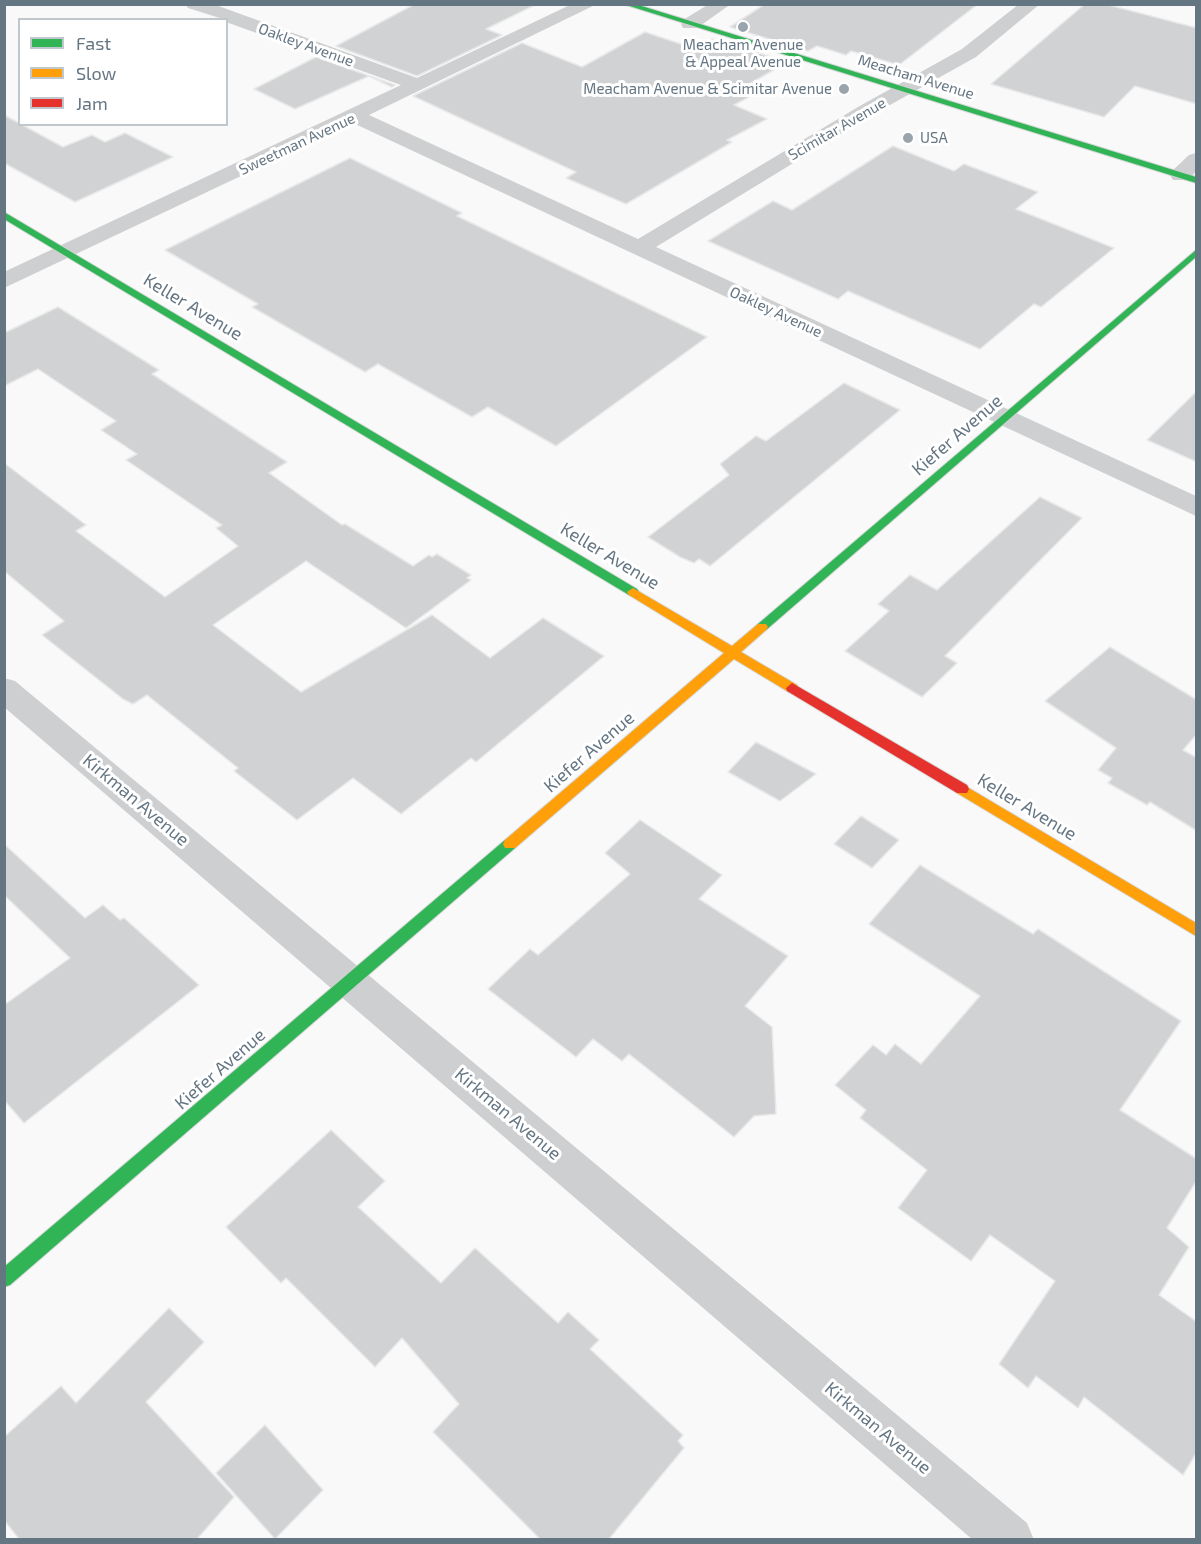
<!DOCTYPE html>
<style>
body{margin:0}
#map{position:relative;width:1201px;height:1544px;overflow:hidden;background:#f9f9f9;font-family:"Exo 2",sans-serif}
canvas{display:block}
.frame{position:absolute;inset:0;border:6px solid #657683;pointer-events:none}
.legend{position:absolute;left:18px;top:18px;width:210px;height:108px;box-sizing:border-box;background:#fff;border:2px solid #c1c8cd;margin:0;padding:8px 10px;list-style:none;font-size:18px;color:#657683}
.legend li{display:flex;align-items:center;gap:12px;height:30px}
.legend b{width:30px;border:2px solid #c1c8cd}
</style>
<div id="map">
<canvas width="1201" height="1544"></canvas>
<div class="frame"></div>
<ul class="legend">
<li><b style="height:8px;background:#30b455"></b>Fast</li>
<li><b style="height:8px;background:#ff9f0a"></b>Slow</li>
<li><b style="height:8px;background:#e5322d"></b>Jam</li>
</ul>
</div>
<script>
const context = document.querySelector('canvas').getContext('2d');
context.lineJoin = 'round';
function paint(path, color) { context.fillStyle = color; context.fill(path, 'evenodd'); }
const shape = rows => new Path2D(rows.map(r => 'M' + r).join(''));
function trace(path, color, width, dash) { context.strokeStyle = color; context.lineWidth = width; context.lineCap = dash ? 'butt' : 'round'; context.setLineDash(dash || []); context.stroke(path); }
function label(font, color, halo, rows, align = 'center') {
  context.font = font + ' "Exo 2",sans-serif'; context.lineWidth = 6; context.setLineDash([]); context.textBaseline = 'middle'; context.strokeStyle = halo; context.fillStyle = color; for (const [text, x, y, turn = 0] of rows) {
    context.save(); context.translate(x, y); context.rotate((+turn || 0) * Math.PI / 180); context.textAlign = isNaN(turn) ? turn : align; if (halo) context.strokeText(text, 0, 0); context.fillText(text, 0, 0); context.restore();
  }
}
const building = shape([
 [415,4,537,4,486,29,502,35,417,76,336,46,415,4],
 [765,4,978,4,899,65,851,51,846,55,817,46,808,51,730,27,765,4],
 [1085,4,1105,4,1197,28,1197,104,1135,86,1104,117,991,84,1085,4],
 [645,32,696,49,712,39,788,62,735,92,749,97,734,105,767,119,727,140,732,142,626,204,566,178,576,172,413,96,522,43,582,67,645,32],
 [316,57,395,85,392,87,369,76,295,109,254,89,316,57],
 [4,115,63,147,92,135,105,142,125,133,173,157,75,202,4,163,4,115],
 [893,146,954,171,964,164,1038,192,1016,209,1114,248,1041,307,1034,304,980,349,848,291,838,299,708,241,773,201,792,210,893,146],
 [350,158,462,213,457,216,707,337,556,446,488,407,472,417,378,364,365,372,252,307,258,304,165,250,350,158],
 [58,307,159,370,152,374,287,462,269,473,342,525,345,524,413,566,429,555,432,557,437,554,471,575,467,578,471,580,406,628,306,561,213,625,301,692,432,615,490,658,543,618,604,656,476,762,471,758,401,814,353,778,297,820,234,771,238,768,147,695,133,704,123,699,42,635,64,621,4,571,4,463,86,525,76,531,165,597,238,546,216,528,222,525,126,460,137,454,101,430,116,421,38,369,4,386,4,333,58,307],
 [844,383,900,410,710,566,699,559,694,563,680,557,648,537,729,475,720,464,756,436,766,441,844,383],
 [1197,391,1197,462,1147,440,1197,391],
 [1040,497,1082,518,945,656,957,663,922,697,845,651,889,611,878,604,910,575,937,590,1040,497],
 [1110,647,1197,700,1197,734,1183,750,1197,758,1197,831,1150,802,1147,805,1108,783,1112,778,1098,770,1116,748,1045,701,1110,647],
 [756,742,816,774,780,801,728,772,756,742],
 [861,816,899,840,872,868,834,844,861,816],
 [640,820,722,875,699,899,788,956,745,1006,772,1027,776,1114,754,1116,734,1137,629,1054,622,1061,593,1039,576,1057,488,989,530,949,538,955,630,874,605,853,640,820],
 [4,844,85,918,103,905,120,920,124,918,199,985,24,1123,4,1100,4,1005,70,958,4,895,4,844],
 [920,865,1033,934,1038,929,1181,1021,1120,1110,1197,1159,1197,1180,1167,1228,1189,1247,1159,1295,1197,1322,1197,1452,1183,1475,1084,1397,1078,1408,1036,1376,1028,1388,999,1364,1055,1281,990,1235,971,1261,898,1208,927,1170,860,1118,866,1110,835,1085,873,1045,886,1055,895,1044,921,1064,980,996,869,924,920,865],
 [331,1130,385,1181,358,1207,441,1283,475,1248,558,1323,568,1312,599,1340,590,1349,683,1435,678,1441,684,1448,609,1539,540,1539,433,1432,459,1404,402,1338,375,1367,286,1278,281,1283,226,1227,331,1130],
 [169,1308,204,1342,146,1402,234,1497,197,1539,19,1539,4,1520,4,1437,61,1386,76,1403,169,1308],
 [265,1425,323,1490,275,1539,216,1473,265,1425]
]);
paint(building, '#d0d2d3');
trace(building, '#e8e8e8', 1.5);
const fast = shape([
 [623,4,635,4,1196,177,1196,183,623,4],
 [4,212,637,589,639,592,633,596,629,595,4,219,4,212],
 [1196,250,1196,257,766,630,758,630,756,627,758,624,1196,250],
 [510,838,515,840,517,844,515,848,10,1285,4,1287,4,1267,505,840,510,838]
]);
const slow = shape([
 [633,588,732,646,758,624,766,624,768,627,766,630,741,652,797,685,798,688,792,693,787,691,734,659,515,848,505,848,503,844,505,840,724,653,629,595,627,592,633,588],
 [962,784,1196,923,1196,936,957,793,955,789,957,785,962,784]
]);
const jam = shape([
 [792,683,967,785,969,789,967,793,957,793,787,691,786,688,792,683]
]);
trace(fast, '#d5d6d7', 2);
trace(slow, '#d5d6d7', 2);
trace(jam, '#d5d6d7', 2);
paint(shape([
 [185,4,213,4,417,78,572,4,597,4,369,115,638,239,858,107,962,49,1019,4,1040,4,976,57,872,115,656,247,1196,496,1196,516,353,123,4,288,4,272,401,85,226,22,226,20,188,8,185,4],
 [709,4,731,4,697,28,683,28,681,24,683,20,709,4],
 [1196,153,1196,171,1189,180,1173,180,1170,175,1173,170,1189,155,1196,153],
 [4,678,15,681,1027,1523,1034,1540,973,1540,4,707,4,678]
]), '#cecfd0');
paint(fast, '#30b455');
paint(slow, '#ff9f0a');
paint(jam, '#e5322d');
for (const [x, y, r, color] of [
 [743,27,6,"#99a4ac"],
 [844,89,6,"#99a4ac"],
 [908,138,6,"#99a4ac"]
]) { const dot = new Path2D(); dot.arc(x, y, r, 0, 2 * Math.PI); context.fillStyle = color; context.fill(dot); trace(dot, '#fff', 2); }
label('15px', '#657683', '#fff', [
 ["Oakley Avenue",306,45,20],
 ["Meacham Avenue",916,77,17],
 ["Scimitar Avenue",837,129,-30],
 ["Sweetman Avenue",297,144,-25],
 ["Oakley Avenue",776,312,25]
]);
label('15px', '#657683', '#fff', [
 ["Meacham Avenue",743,45],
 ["& Appeal Avenue",743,62],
 ["Meacham Avenue & Scimitar Avenue",832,89,"right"],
 ["USA",920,138,"left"]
]);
label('18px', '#657683', '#fff', [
 ["Keller Avenue",193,307,31],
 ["Kiefer Avenue",957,435,-41],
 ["Keller Avenue",610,556,31],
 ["Kiefer Avenue",589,752,-41],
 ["Kirkman Avenue",136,800,40],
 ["Keller Avenue",1027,807,31],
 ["Kiefer Avenue",220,1069,-41],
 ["Kirkman Avenue",508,1114,40],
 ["Kirkman Avenue",878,1428,40]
]);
</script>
